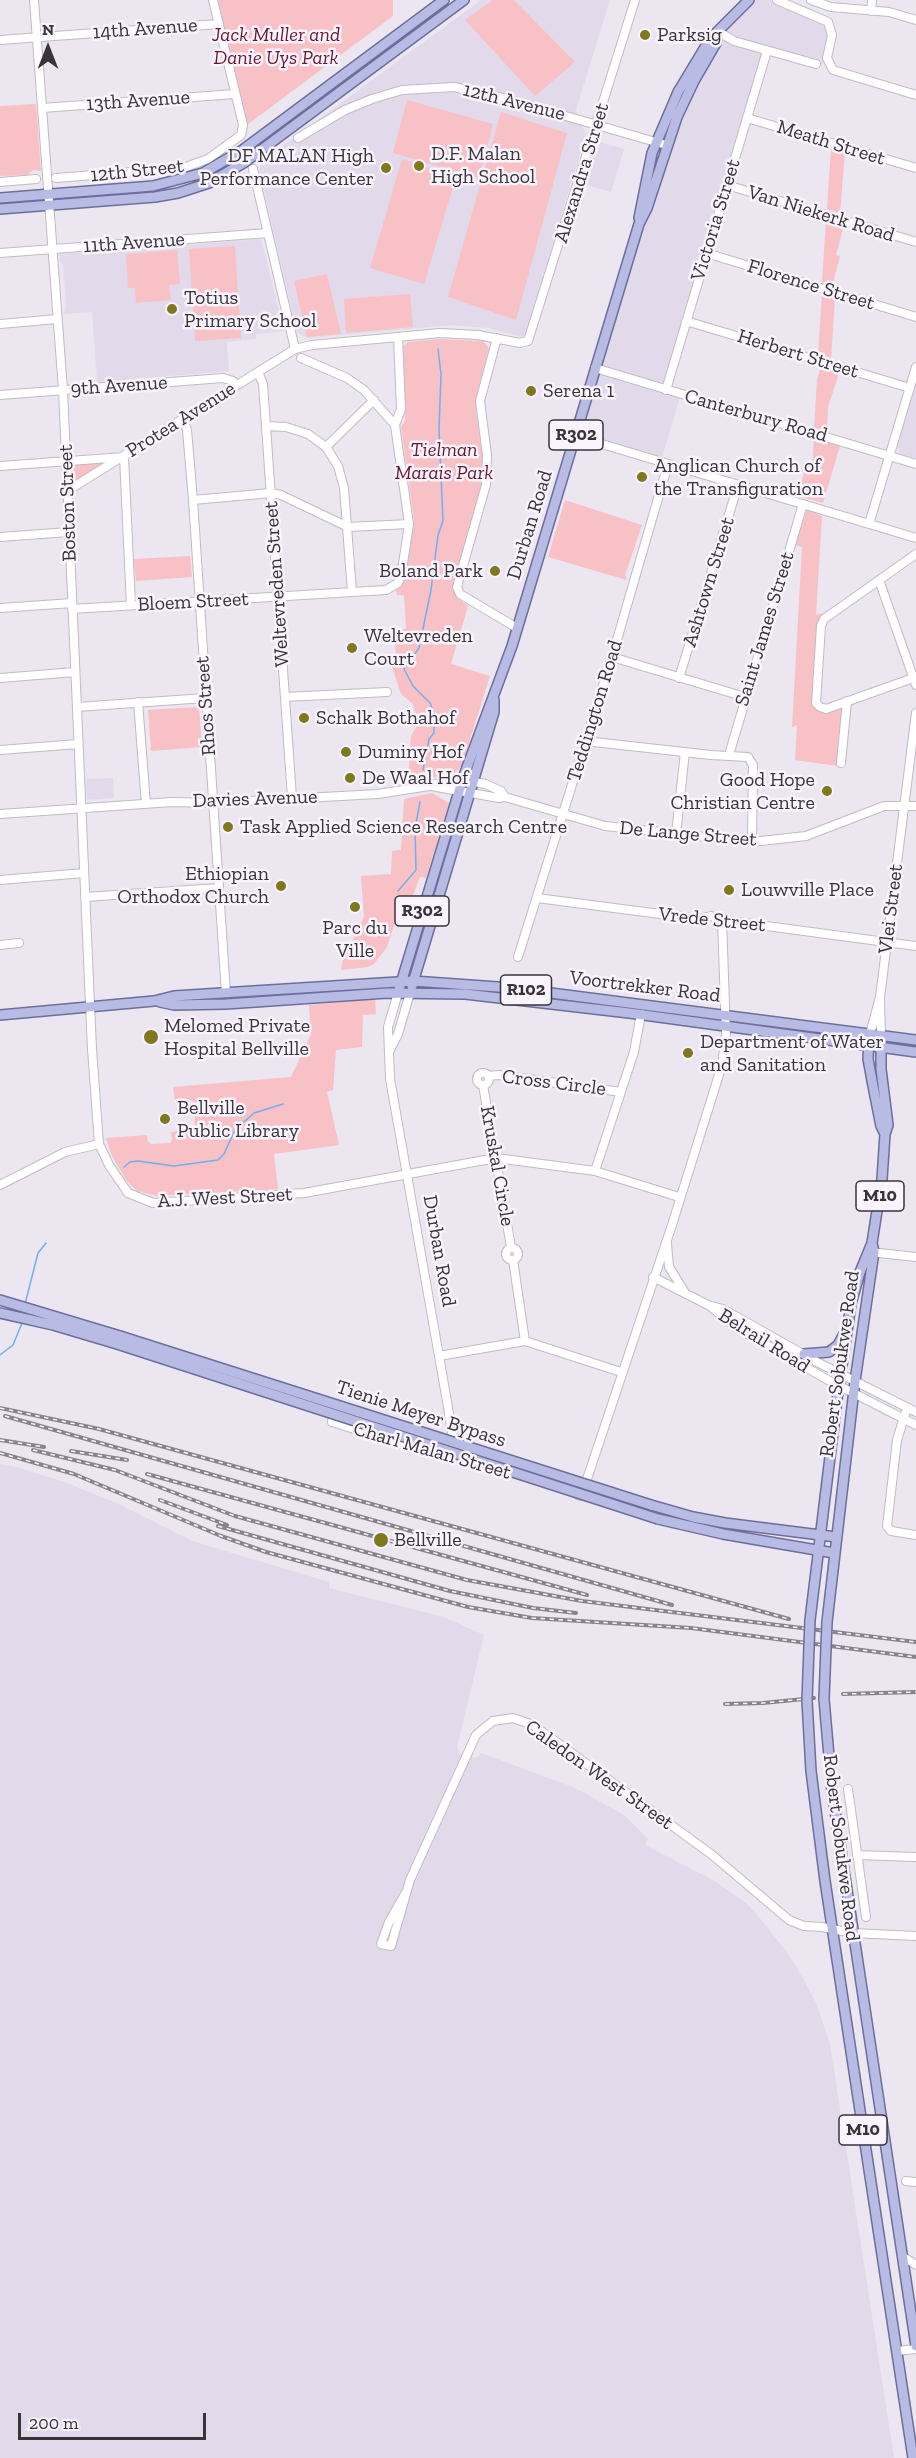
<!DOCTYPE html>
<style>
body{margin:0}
#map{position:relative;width:916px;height:2458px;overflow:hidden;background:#ebe6f0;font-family:"Zilla Slab",serif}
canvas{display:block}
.north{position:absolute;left:18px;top:18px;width:60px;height:60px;-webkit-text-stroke:4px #f8f3fd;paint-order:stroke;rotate:0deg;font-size:16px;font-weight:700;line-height:24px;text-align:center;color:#373538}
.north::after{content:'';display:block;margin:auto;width:21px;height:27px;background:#373538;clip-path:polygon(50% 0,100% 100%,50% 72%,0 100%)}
.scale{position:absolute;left:18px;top:2413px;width:188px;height:27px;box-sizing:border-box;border:3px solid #373538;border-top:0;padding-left:8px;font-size:18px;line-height:21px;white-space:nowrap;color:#373538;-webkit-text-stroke:4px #f8f3fd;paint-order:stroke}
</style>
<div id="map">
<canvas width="916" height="2458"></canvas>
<div class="north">N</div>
<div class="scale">200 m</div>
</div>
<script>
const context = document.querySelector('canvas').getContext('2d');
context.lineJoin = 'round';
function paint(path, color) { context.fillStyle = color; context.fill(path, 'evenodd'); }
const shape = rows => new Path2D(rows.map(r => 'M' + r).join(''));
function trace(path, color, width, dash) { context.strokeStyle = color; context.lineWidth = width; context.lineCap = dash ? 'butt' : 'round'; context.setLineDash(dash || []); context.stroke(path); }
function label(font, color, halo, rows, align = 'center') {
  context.font = font + ' "Zilla Slab",serif'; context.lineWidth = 5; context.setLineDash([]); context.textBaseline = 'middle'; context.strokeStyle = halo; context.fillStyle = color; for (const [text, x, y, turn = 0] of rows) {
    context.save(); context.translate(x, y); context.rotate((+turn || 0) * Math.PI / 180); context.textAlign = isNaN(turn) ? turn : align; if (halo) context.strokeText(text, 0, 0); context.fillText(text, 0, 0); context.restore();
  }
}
paint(shape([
 [481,0,610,0,576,110,586,134,526,334,522,337,488,328,451,325,309,338,297,333,259,170,262,161],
 [750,0,776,0,828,24,828,62,816,65,766,51,666,390,681,394,661,461,576,436,667,145,720,32],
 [600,142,624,149,611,192,583,184,594,146,599,148],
 [261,239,284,331,256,334,256,339,227,342,229,371,97,382,92,312,64,314,66,307,63,264,60,261,60,254],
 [916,385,916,458,901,454,897,445],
 [113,778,114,798,87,800,86,779],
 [0,1464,20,1468,70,1484,121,1505,192,1541,329,1582,329,1588,444,1617,484,1635,457,1747,460,1754,471,1758,478,1757,481,1753,573,1787,592,1797,624,1815,648,1839,645,1845,715,1881,747,1904,759,1917,789,1955,804,1980,816,2003,830,2044,894,2458,0,2458]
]), '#e2daea');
paint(shape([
 [218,0,393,0,393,16,247,125],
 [493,0,514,0,575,62,535,96,465,20],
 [407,100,493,124,479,178,393,153],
 [36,104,41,171,33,170,27,175,0,176,0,106],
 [501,112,567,133,516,320,448,297],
 [831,148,845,152,840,213,827,209],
 [402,159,456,177,424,284,370,268],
 [826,220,844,225,836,255,840,256,832,286,822,282],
 [235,246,241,338,195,341,189,249],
 [177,250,180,284,169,285,171,300,136,303,135,288,128,288,126,254],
 [327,274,341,334,307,337,294,281],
 [822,293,835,297,831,359,818,355],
 [410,294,413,327,346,333,344,299],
 [439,339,483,341,489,348,476,398,476,412,483,460,481,493,453,586,457,598,468,606,451,664,490,676,462,765,454,774,408,782,411,736,417,726,417,720,413,704,401,694,391,664,396,663,395,633,406,628,404,595,397,595,396,590,406,578,414,520,401,427,405,420,403,347,408,342],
 [821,367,839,373,828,407,827,431,814,428,817,380],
 [814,438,840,446,823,503,798,496,805,468,812,469],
 [106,463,73,483,72,482,71,466,73,464],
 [565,500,642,525,625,575,627,580,548,557],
 [807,510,822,516,816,615,821,613,822,615,818,624,812,701,815,707,845,706,838,766,795,760,797,725,792,727,802,547,795,545],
 [190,556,192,577,136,581,134,559],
 [199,707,202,747,151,751,148,710],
 [432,793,449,803,426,878,420,877,412,898,403,897,387,947,374,964,368,967,341,970,343,960,364,917,361,876,391,874,392,851,401,850,404,799],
 [375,999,376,1014,363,1015,362,1047,336,1050,333,1090,327,1092,339,1145,274,1154,278,1189,157,1196,137,1191,126,1180,111,1154,106,1138,147,1135,148,1142,151,1144,170,1143,172,1140,171,1132,195,1130,194,1102,189,1099,175,1100,173,1087,291,1077,311,1034,309,1005]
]), '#f7c1c6');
trace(shape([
 [423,770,429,739,434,733,434,713,430,703,413,686,404,669,419,648,431,590,438,535,443,521,439,429,441,374,438,349],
 [398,891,416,870,415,829,420,802],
 [236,1129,254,1113,283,1104],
 [124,1167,130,1162,138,1161,174,1166,218,1160,224,1154,234,1132],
 [25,1304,38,1253,46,1243],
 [0,1355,13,1345,22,1323]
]), '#6eb0f2', 1.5);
const minor = shape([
 [34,0,63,390,92,1049,99,1144,109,1165,128,1193,153,1203,304,1193,496,1158,595,1171,679,1197],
 [777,0,828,22,832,35,827,58,833,70,916,95],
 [811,0,831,7,889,12,916,20],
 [871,11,872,0],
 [719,32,734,41,816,64],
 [0,40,219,24],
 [42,108,235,94],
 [747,118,916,168],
 [298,138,345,110,372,99,402,90,454,87,507,99,666,145],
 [253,169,295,349],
 [56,178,183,168,208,159,241,135,243,125,213,0],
 [0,182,36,179],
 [727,185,916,242],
 [0,253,268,233],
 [706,253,916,317],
 [686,321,910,388],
 [0,324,57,319],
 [497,338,480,401,487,455,486,485,457,587,460,594,517,628],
 [595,368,916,464],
 [258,372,263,384,266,426,292,798],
 [666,390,767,51],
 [0,395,223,378,233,381,236,386],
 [183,419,187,430,193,500,226,993],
 [395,425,401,409,398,337],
 [266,426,286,427,308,434,326,447,338,466,344,488,352,592],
 [575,436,916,538],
 [326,447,374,400],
 [0,466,124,457,131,605],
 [67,491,295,349,312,345,440,333,478,335,520,343,528,341,635,0],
 [193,500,271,493,281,495,348,527,409,524],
 [869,524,916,367],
 [0,537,69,532],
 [916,554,824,619,821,626,816,703,820,707,826,709,916,677],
 [879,580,916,685],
 [0,608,72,603],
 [72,609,386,590,398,583,401,577,409,524,395,425,364,390,347,378,301,358],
 [612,657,745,697],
 [0,678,75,672],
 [679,678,738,485],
 [285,697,387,692],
 [138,702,146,804],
 [77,707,205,698],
 [585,741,711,755,748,757,753,765,752,842],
 [0,750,78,744],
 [729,755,803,504],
 [841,763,847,701],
 [431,786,499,798,505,797,605,826,752,842,806,836,884,806,916,806],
 [0,814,172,802,213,803,378,794,429,786,456,778,485,784,501,791,505,797],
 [676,834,685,752],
 [0,880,84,873],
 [85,897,219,888],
 [537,898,699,919,711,916,722,920,916,946],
 [0,945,19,943],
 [518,957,612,657,668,464],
 [398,993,388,1027,390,1079,448,1407,455,1455],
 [880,999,881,1036],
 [870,1034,880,997,916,713],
 [389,1052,398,1034,410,993],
 '477 1079a6 6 0 1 1 12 0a6 6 0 1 1-12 0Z',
 [488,1076,499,1075,621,1092],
 [483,1085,511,1247],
 [595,1171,634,1052,641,1014],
 [0,1185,65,1152,99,1144],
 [667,1244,669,1267,684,1291],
 '506 1254a6 6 0 1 1 12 0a6 6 0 1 1-12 0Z',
 [870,1252,916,1257],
 [513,1260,525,1341],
 [653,1277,708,1305,723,1309,819,1363,916,1412],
 [710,1306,735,1327,828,1380,916,1425],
 [439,1356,525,1341,621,1372],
 [907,1408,897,1440,887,1526,891,1531,916,1535],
 [335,1410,332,1422,427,1452,443,1453],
 [578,1495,581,1496,584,1488,672,1225,722,1065,726,1034,722,920],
 [848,1789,866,1917],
 [857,1855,916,1857],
 [405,1894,389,1922,381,1944,391,1946,410,1880,476,1735,493,1721,513,1718,533,1725,711,1854,789,1920,804,1926,822,1927,852,1933,916,1936],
 [906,2181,916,2182],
 [902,2256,916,2265],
 [897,2351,916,2349]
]);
const major = shape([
 [0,198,153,186,203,173,241,151,444,0],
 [0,209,155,197,178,193,209,183,245,162,464,0],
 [639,218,652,153,678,92,710,39,749,0],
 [412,986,488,732,494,712,494,700],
 [398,993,463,778,512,646,639,224,647,208,677,117,694,81,716,43,719,32],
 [160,1002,174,1005,226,1004,387,993,465,994,629,1013,916,1052],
 [0,1015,154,1001,174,996,413,981,512,988,916,1040],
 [869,1039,868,1059,873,1086,881,1126,885,1134],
 [0,1300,120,1336],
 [0,1313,53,1325,117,1344],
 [804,1354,829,1352,838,1345,844,1334],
 [651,1505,693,1517,725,1523,836,1537],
 [658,1519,723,1534,834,1553],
 [810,1620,837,1400,851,1304,860,1272,872,1243,882,1179,885,1134,888,1125,881,1069,881,1041],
 [827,1622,855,1381,874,1252,872,1243],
 [824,1699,832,1791,916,2346],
 [807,1701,811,1771,825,1881,913,2458]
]);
trace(minor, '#c0bbc4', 10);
trace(major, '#6c6f9c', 12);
trace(minor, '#fff', 8);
trace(major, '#b8bbe4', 9);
const rail = shape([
 [0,1408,99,1429,789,1619],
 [5,1416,672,1605],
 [0,1440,44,1447],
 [33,1450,115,1470,235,1516,467,1580,582,1601,916,1642],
 [71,1451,127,1460],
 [0,1453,74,1474,221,1536,266,1552,468,1607,532,1618,691,1628,916,1657],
 [147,1474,587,1595],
 [160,1500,227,1525],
 [218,1526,450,1591,533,1608,576,1613],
 [843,1694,916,1692],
 [725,1704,763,1703,814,1698]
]);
trace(rail, '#868389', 4);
trace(rail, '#f8f3fd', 1.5, [4.5]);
const majorBridge = shape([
 [120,1336,651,1505],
 [117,1344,658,1519],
 [824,1699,827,1622],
 [807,1701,810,1620]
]);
trace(majorBridge, '#6c6f9c', 12, []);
trace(majorBridge, '#b8bbe4', 9);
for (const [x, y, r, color] of [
 [645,35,6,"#7f781c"],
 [419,166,6,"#7f781c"],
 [386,168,6,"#7f781c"],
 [172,309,6,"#7f781c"],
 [531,391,6,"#7f781c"],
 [642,477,6,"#7f781c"],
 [495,571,6,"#7f781c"],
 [352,648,6,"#7f781c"],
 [304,718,6,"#7f781c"],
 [346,752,6,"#7f781c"],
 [350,778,6,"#7f781c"],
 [827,791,6,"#7f781c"],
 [228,827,6,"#7f781c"],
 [281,886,6,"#7f781c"],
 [729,890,6,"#7f781c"],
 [355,907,6,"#7f781c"],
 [151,1037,8,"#7f781c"],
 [688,1053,6,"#7f781c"],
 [165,1119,6,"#7f781c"],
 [381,1540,8,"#7f781c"]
]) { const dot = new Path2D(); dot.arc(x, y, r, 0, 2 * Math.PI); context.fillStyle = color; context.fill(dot); trace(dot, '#f8f3fd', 2); }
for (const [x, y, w] of [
 [576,435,54],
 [422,911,54],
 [526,990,51],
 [880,1196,48],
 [863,2130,48]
]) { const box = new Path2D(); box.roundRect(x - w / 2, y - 15, w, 30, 4.5); context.fillStyle = '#f8f3fd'; context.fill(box); trace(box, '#373538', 1.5); }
label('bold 18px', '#373538', null, [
 ["R302",576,435],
 ["R302",422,911],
 ["R102",526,990],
 ["M10",880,1196],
 ["M10",863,2130]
]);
label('20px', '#373538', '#f8f3fd', [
 ["14th Avenue",145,29,-4],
 ["13th Avenue",138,101,-4],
 ["12th Avenue",514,102,14],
 ["Meath Street",831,143,17],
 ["12th Street",137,171,-6],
 ["Alexandra Street",582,173,-73],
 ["Van Niekerk Road",821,214,17],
 ["Victoria Street",716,220,-73],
 ["11th Avenue",134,243,-4],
 ["Florence Street",811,285,17],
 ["Herbert Street",798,354,17],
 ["9th Avenue",119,386,-4],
 ["Canterbury Road",756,416,16],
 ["Protea Avenue",181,420,-32],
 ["Boston Street",68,503,-92],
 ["Durban Road",530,525,-73],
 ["Ashtown Street",709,582,-73],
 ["Weltevreden Street",277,584,-94],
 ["Bloem Street",193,602,-3],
 ["Saint James Street",765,629,-73],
 ["Rhos Street",206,706,-94],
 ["Teddington Road",595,711,-73],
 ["Davies Avenue",255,799,-2],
 ["De Lange Street",688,834,5],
 ["Vlei Street",891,909,-83],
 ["Vrede Street",712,920,6],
 ["Voortrekker Road",645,987,7],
 ["Cross Circle",554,1083,7],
 ["Kruskal Circle",497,1166,80],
 ["A.J. West Street",225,1198,-3],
 ["Durban Road",439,1251,80],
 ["Belrail Road",764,1341,32],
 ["Robert Sobukwe Road",840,1364,-82],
 ["Tienie Meyer Bypass",421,1414,18],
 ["Charl Malan Street",432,1451,16],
 ["Caledon West Street",599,1775,35],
 ["Robert Sobukwe Road",841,1848,83]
]);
label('italic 20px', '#6b172b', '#f8f3fd', [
 ["Jack Muller and",276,35],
 ["Danie Uys Park",276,58],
 ["Tielman",444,450],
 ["Marais Park",444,473]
]);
label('20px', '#373538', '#f8f3fd', [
 ["Parksig",657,35],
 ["D.F. Malan",431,154],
 ["High School",431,177],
 ["DF MALAN High",374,156,"right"],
 ["Performance Center",374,179,"right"],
 ["Totius",184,298],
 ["Primary School",184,321],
 ["Serena 1",543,391],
 ["Anglican Church of",654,466],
 ["the Transfiguration",654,489],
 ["Boland Park",483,571,"right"],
 ["Weltevreden",364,636],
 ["Court",364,659],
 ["Schalk Bothahof",316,718],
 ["Duminy Hof",358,752],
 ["De Waal Hof",362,778],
 ["Good Hope",815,780,"right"],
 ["Christian Centre",815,803,"right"],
 ["Task Applied Science Research Centre",240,827],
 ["Ethiopian",269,874,"right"],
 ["Orthodox Church",269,897,"right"],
 ["Louwville Place",741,890],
 ["Parc du",355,928,"center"],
 ["Ville",355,951,"center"],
 ["Melomed Private",164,1026],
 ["Hospital Bellville",164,1049],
 ["Department of Water",700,1042],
 ["and Sanitation",700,1065],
 ["Bellville",177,1108],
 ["Public Library",177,1131],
 ["Bellville",394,1540]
], 'left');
</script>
